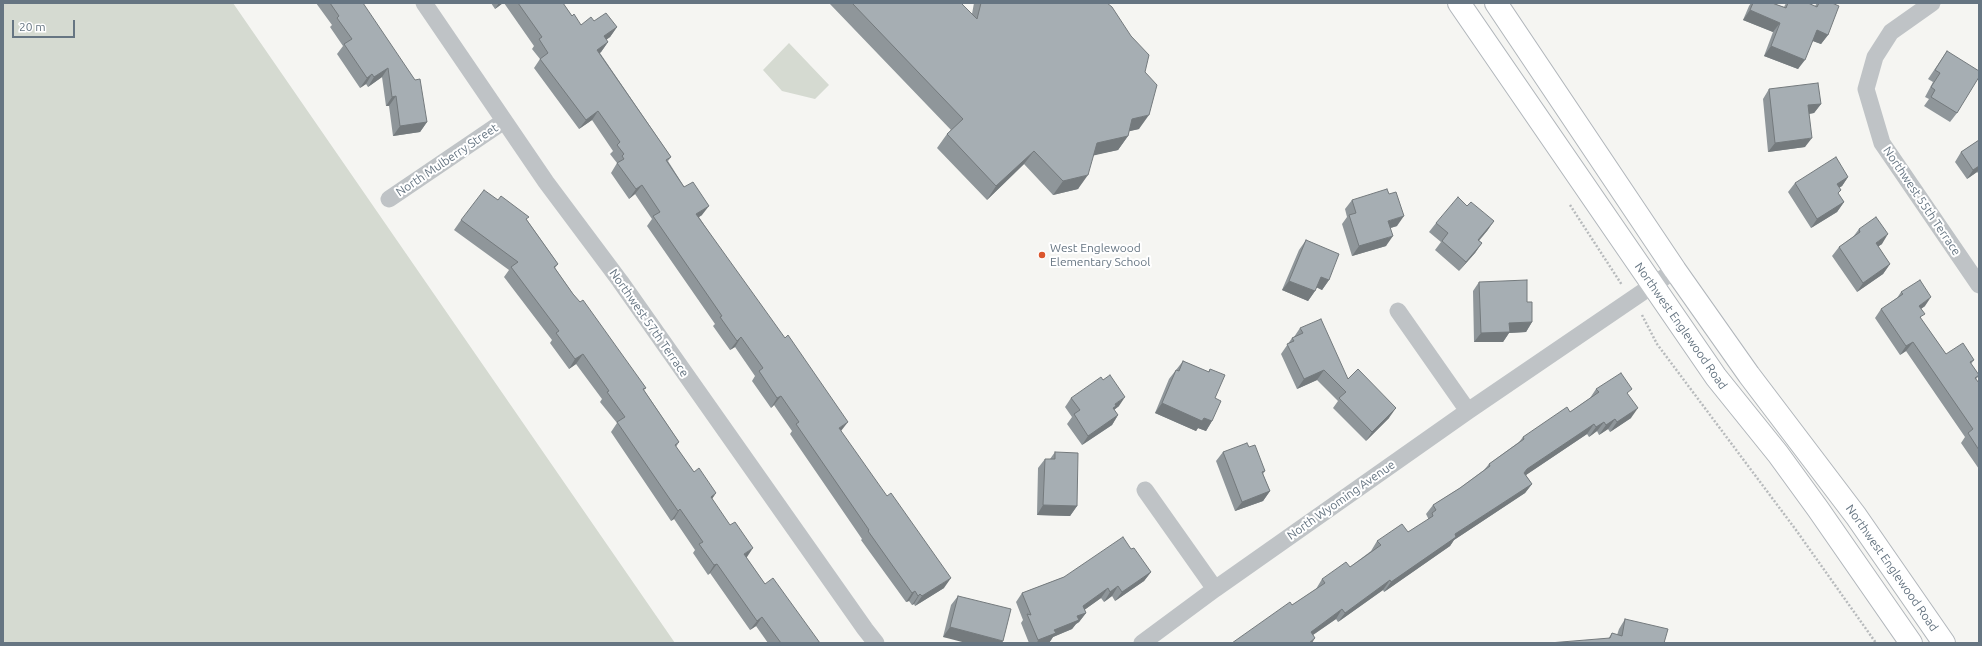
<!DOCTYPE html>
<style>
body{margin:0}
#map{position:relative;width:1982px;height:646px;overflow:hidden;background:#f5f5f2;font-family:Ubuntu,sans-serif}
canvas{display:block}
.frame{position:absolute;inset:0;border:4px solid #667582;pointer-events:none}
.scale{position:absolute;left:12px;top:20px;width:63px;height:18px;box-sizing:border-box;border:2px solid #667582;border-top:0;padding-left:5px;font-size:12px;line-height:14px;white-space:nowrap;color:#667582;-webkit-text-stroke:3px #fff;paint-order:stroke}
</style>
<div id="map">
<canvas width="1982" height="646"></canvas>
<div class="frame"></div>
<div class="scale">20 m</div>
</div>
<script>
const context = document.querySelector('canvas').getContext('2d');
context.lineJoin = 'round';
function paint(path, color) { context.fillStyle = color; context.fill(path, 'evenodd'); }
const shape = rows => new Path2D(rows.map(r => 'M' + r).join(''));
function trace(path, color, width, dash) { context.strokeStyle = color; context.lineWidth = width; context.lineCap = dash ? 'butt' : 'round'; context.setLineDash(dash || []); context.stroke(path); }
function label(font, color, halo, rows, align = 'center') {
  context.font = font + ' Ubuntu,sans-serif'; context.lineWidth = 4; context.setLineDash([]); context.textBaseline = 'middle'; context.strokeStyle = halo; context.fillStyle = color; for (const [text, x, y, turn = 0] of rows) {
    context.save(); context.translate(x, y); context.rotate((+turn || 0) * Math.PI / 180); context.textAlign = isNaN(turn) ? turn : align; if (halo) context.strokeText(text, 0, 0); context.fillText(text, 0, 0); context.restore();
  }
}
paint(shape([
 [3,3,233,3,675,643,3,643],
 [789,43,829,85,815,99,782,91,763,70]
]), '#d5dad1');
const secondary = shape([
 [1459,3,1716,377,1778,454,1818,509,1911,643],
 [1496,3,1675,270,1749,375,1856,516,1944,643]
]);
trace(secondary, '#b1b6bb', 24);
trace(shape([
 [1570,205,1622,285],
 [1642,315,1657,344,1796,530,1876,643]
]), '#b7babc', 2.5, [2, 2]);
trace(shape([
 [424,3,546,182,620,281,865,629,876,643],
 [1932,3,1891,32,1875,57,1866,89,1882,143,1979,285],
 [389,199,504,121],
 [1398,311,1468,411],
 [1145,490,1215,589],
 [1142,643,1215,589,1468,411,1675,270]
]), '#bfc3c6', 17);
trace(secondary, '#fff', 22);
paint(shape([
 [316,3,363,3,427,122,420,132,393,136,389,106,386,106,382,77,368,87,366,84,360,88,337,54,343,46,330,27,332,25],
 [491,3,503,3,495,9],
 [504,3,563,3,572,16,581,25,594,21,617,27,610,37,606,40,608,42,601,52,600,53,671,157,668,161,702,215,699,217,944,588,915,606,914,604,912,605,909,601,906,602,861,540,862,539,790,434,792,431,774,405,771,408,752,381,755,376,735,347,730,350,713,326,715,324,647,226,652,219,635,194,629,199,611,173,617,163,610,154,613,151,592,120,579,129,534,68,540,59,532,49,534,46],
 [829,3,961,3,972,14,974,3,1107,3,1145,72,1139,129,1129,131,1128,136,1118,150,1093,155,1078,189,1053,195,1024,164,987,200,937,148,947,134,951,130],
 [1751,3,1772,3,1784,7,1786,3,1808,3,1815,6,1817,3,1832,3,1828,35,1821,44,1813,41,1798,69,1764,56,1773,32,1743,20,1749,6],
 [1947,51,1957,113,1950,122,1924,106,1929,99,1925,97,1933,82,1928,79],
 [1769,89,1821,104,1814,113,1809,114,1805,147,1768,152,1763,99],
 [1979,140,1979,174,1977,172,1967,179,1955,162,1961,152],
 [1848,177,1842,186,1839,188,1838,194,1844,202,1837,212,1811,228,1788,192,1795,183],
 [498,200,527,220,558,264,555,268,573,294,646,388,644,390,679,442,676,447,694,472,716,493,712,499,746,557,765,584,820,643,768,643,756,626,750,630,710,573,708,575,693,553,695,550,674,519,671,521,611,432,617,423,600,402,602,399,576,364,569,369,550,343,552,340,504,277,509,270,454,230,461,220],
 [1352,200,1397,226,1390,228,1386,246,1352,256,1342,224,1347,217,1345,209],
 [1467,206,1494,221,1487,231,1479,241,1482,243,1475,253,1459,271,1435,250,1441,242,1429,232,1436,223],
 [1859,229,1882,244,1878,246,1890,264,1883,274,1857,292,1832,256,1839,247,1853,237],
 [1306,240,1329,280,1322,290,1316,287,1315,291,1308,301,1282,290,1299,250],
 [1479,282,1527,302,1532,322,1526,332,1509,333,1503,342,1474,342,1473,291],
 [1901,292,1925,306,1921,309,1921,319,1946,354,1974,360,1971,364,1979,376,1976,379,1979,383,1979,469,1961,443,1965,437,1906,351,1900,355,1875,318,1881,309,1897,298],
 [1300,328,1348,379,1389,418,1366,441,1333,408,1338,401,1317,380,1297,389,1281,354,1292,338,1294,337],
 [1183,361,1208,372,1210,369,1215,398,1212,421,1206,431,1198,428,1196,431,1155,413,1169,379],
 [1596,389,1628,394,1631,418,1610,432,1608,429,1599,435,1597,431,1589,437,1587,434,1526,475,1532,484,1525,493,1454,540,1450,546,1384,592,1383,590,1338,622,1336,619,1313,635,1292,605,1316,589,1322,579,1350,567,1371,551,1377,541,1408,532,1428,520,1428,518,1426,514,1433,505,1460,488,1484,470,1489,464,1519,442,1523,437,1570,412,1590,398],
 [1071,398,1119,406,1114,410,1118,415,1112,425,1082,445,1067,424,1072,417,1065,407],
 [1249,447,1265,471,1263,474,1270,491,1263,501,1235,511,1216,461,1223,452],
 [1055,452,1077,506,1070,516,1037,515,1038,468,1045,459,1050,459],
 [1131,549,1151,572,1144,581,1115,601,1112,596,1104,602,1101,598,1084,610,1086,613,1079,622,1076,624,1072,629,1053,637,1049,643,1029,643,1021,623,1023,620,1016,602,1022,593,1064,577],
 [958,596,1002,643,943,637,951,605],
 [1625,619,1664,643,1608,639,1612,633,1617,635,1619,629]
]), '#8f969a');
paint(shape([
 [499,3,503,3,495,9],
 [1750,10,1780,23,1773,32,1743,20],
 [617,27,610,37,597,46,604,36],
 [1817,30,1828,35,1821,44,1810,40],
 [608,42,601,52,591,59,597,50],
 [1771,46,1805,60,1798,69,1764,56],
 [388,68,382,77,368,87,374,77],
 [372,74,366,84,360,88,367,78],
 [396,96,389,106,386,106,392,97],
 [1821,104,1814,113,1801,115,1808,105],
 [598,111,592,120,579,129,586,120],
 [1149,115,1139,129,1122,133,1132,119],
 [427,122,420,132,393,136,400,126],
 [1128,136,1118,150,1087,157,1097,143],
 [1812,138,1805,147,1768,152,1775,143],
 [1034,151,1024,164,987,200,996,186],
 [1979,166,1979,169,1977,172,1967,179,1973,170],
 [1088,175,1078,189,1053,195,1063,181],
 [1848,177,1842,186,1830,193,1837,184],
 [642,185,635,194,629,199,636,189],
 [1844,202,1837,212,1811,228,1817,219],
 [709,206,702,215,690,223,696,214],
 [1404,216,1397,226,1381,231,1388,221],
 [1494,221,1487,231,1471,249,1478,240],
 [1888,234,1882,244,1869,253,1876,243],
 [1393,236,1386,246,1352,256,1359,246],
 [1482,243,1475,253,1459,271,1466,262],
 [1890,264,1883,274,1857,292,1863,283],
 [1321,277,1329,280,1322,290,1314,286],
 [1289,281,1315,291,1308,301,1282,290],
 [1931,297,1925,306,1912,315,1919,306],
 [1532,322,1526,332,1509,333,1503,342,1474,342,1481,333,1509,323],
 [741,337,735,347,730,350,737,341],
 [1913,342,1906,351,1900,355,1906,346],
 [583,354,576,364,569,369,575,359],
 [1324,370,1317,380,1297,389,1304,379],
 [781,396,774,405,771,408,777,398],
 [1125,397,1119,406,1115,409,1110,416,1115,404],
 [1162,403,1204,418,1212,421,1206,431,1198,428,1196,431,1155,413],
 [1396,408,1389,418,1366,441,1372,432],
 [1638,408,1631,418,1610,432,1617,422],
 [1118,415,1112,425,1082,445,1088,436],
 [1615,419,1608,429,1599,435,1606,425],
 [848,422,841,431,839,428],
 [1604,422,1597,431,1589,437,1596,427],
 [1594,424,1587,434,1520,479,1527,469],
 [1532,484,1525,493,1454,540,1450,546,1384,592,1391,582,1455,534],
 [1270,491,1263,501,1235,511,1242,502],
 [716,493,709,503,711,497],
 [1043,505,1077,506,1070,516,1037,515],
 [680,509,674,519,671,521,678,511],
 [753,548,747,557,737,564,744,554],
 [717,564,710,573,708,575,714,565],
 [1151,572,1144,581,1115,601,1122,592],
 [951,578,944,588,915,606,922,596],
 [1390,580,1383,590,1338,622,1345,613],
 [1118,586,1112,596,1104,602,1110,592],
 [1108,588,1101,598,1076,616,1083,606],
 [915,591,909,601,906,602,912,593],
 [920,594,914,604,912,605,918,596],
 [1342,609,1336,619,1304,641,1311,632],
 [1086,613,1079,622,1076,624,1072,629,1053,637,1049,643,1037,643,1038,640,1054,630,1077,616],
 [762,617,756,626,750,630,757,621],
 [950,627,1003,641,1002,643,966,643,943,637],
 [1315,638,1312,643,1309,643]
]), '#747a7d');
const building = shape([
 [330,3,363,3,415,80,420,79,427,122,400,126,396,96,392,97,388,68,374,77,372,74,367,78,344,44,352,39,337,18,339,16,330,3],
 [518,3,563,3,572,16,574,14,581,25,591,17,594,21,606,13,617,27,604,36,608,42,597,50,671,157,666,160,684,187,693,182,709,206,696,214,785,338,788,335,848,422,839,428,887,496,891,493,951,578,922,596,920,594,918,596,915,591,912,593,868,531,869,530,796,424,799,422,781,396,777,398,759,371,763,368,741,337,737,341,720,317,722,316,653,216,660,212,642,185,636,189,617,163,624,159,622,156,624,154,617,145,620,142,598,111,586,120,540,59,548,53,539,39,542,37,518,3],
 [852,3,961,3,977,19,981,3,1107,3,1112,7,1131,36,1149,55,1145,72,1157,85,1149,115,1132,119,1128,136,1097,143,1088,175,1063,181,1034,151,996,186,947,134,963,119,852,3],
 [1753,3,1772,3,1786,8,1788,3,1808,3,1817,7,1819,3,1832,3,1839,6,1828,35,1817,30,1805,60,1771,46,1780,23,1750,10,1753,3],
 [1947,51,1979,71,1979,77,1957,113,1931,97,1935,90,1931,87,1940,73,1935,70,1947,51],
 [1818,83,1821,104,1808,105,1812,138,1775,143,1769,89,1818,83],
 [1979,140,1979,166,1973,170,1961,152,1979,140],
 [1836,157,1848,177,1837,184,1841,190,1838,193,1844,202,1817,219,1795,183,1836,157],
 [1387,189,1389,194,1396,192,1404,216,1388,221,1393,236,1359,246,1349,215,1356,213,1352,200,1387,189],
 [484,190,498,200,501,196,529,217,526,219,558,264,554,267,573,294,580,302,583,300,646,388,643,389,679,442,675,445,694,472,699,468,716,493,711,497,730,525,735,522,753,548,744,554,765,584,773,578,820,643,781,643,762,617,757,621,717,564,714,565,699,544,703,542,680,509,678,511,617,422,625,417,607,392,609,391,583,354,575,359,556,333,559,331,511,267,518,262,461,220,484,190],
 [1458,197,1467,206,1471,202,1494,221,1478,240,1482,243,1466,262,1442,241,1448,233,1436,223,1458,197],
 [1876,217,1888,234,1876,243,1890,264,1863,283,1839,247,1860,232,1859,229,1876,217],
 [1306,240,1339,254,1329,280,1321,277,1315,291,1289,281,1306,240],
 [1527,280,1527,302,1532,302,1532,322,1509,323,1510,332,1481,333,1479,282,1527,280],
 [1920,280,1931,297,1919,306,1925,314,1920,317,1946,354,1963,343,1974,360,1970,362,1979,375,1975,378,1979,383,1979,450,1968,433,1973,429,1913,342,1906,346,1881,309,1903,294,1901,292,1920,280],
 [1321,319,1348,379,1358,369,1396,408,1372,432,1339,398,1346,392,1324,370,1304,379,1287,344,1294,341,1292,338,1303,333,1300,328,1321,319],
 [1183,361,1209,372,1210,369,1225,375,1215,398,1221,401,1212,421,1204,418,1202,421,1162,403,1176,370,1179,371,1183,361],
 [1621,373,1632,389,1627,393,1638,408,1617,422,1615,419,1606,425,1604,422,1596,427,1594,424,1527,469,1524,473,1532,484,1455,534,1456,537,1391,582,1390,580,1345,613,1342,609,1311,632,1315,638,1309,643,1232,643,1290,602,1292,605,1325,583,1322,579,1346,562,1350,567,1381,545,1377,541,1402,524,1408,532,1433,516,1432,513,1436,510,1433,505,1460,488,1490,466,1489,464,1524,439,1523,437,1567,407,1570,412,1599,392,1596,389,1621,373],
 [1110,375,1125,397,1115,404,1116,406,1113,408,1118,415,1088,436,1074,414,1080,410,1071,398,1101,377,1103,380,1110,375],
 [1247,443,1249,447,1255,445,1265,471,1262,472,1270,491,1242,502,1223,452,1247,443],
 [1055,452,1078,453,1077,506,1043,505,1045,459,1055,459,1055,452],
 [1123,537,1131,549,1134,548,1151,572,1122,592,1118,586,1110,592,1108,588,1083,606,1086,613,1077,616,1079,620,1054,630,1056,633,1038,640,1027,614,1031,615,1022,593,1064,577,1123,537],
 [958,596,1011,609,1003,641,950,627,958,596],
 [1625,619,1668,629,1664,643,1549,643,1610,638,1612,633,1622,636,1625,619]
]);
paint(building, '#a6aeb3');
trace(building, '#747a7d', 1);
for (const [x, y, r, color] of [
 [1042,255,4,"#db562d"]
]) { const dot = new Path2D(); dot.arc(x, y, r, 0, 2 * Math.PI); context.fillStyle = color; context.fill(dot); trace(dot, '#fff', 1.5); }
label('12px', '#667582', '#fff', [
 ["North Mulberry Street",447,160,-34],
 ["Northwest 55th Terrace",1922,201,56],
 ["Northwest 57th Terrace",649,323,55],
 ["Northwest Englewood Road",1681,326,55],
 ["North Wyoming Avenue",1341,500,-35],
 ["Northwest Englewood Road",1892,568,55]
]);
label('12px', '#667582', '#fff', [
 ["West Englewood",1050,248],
 ["Elementary School",1050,262]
], 'left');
</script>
